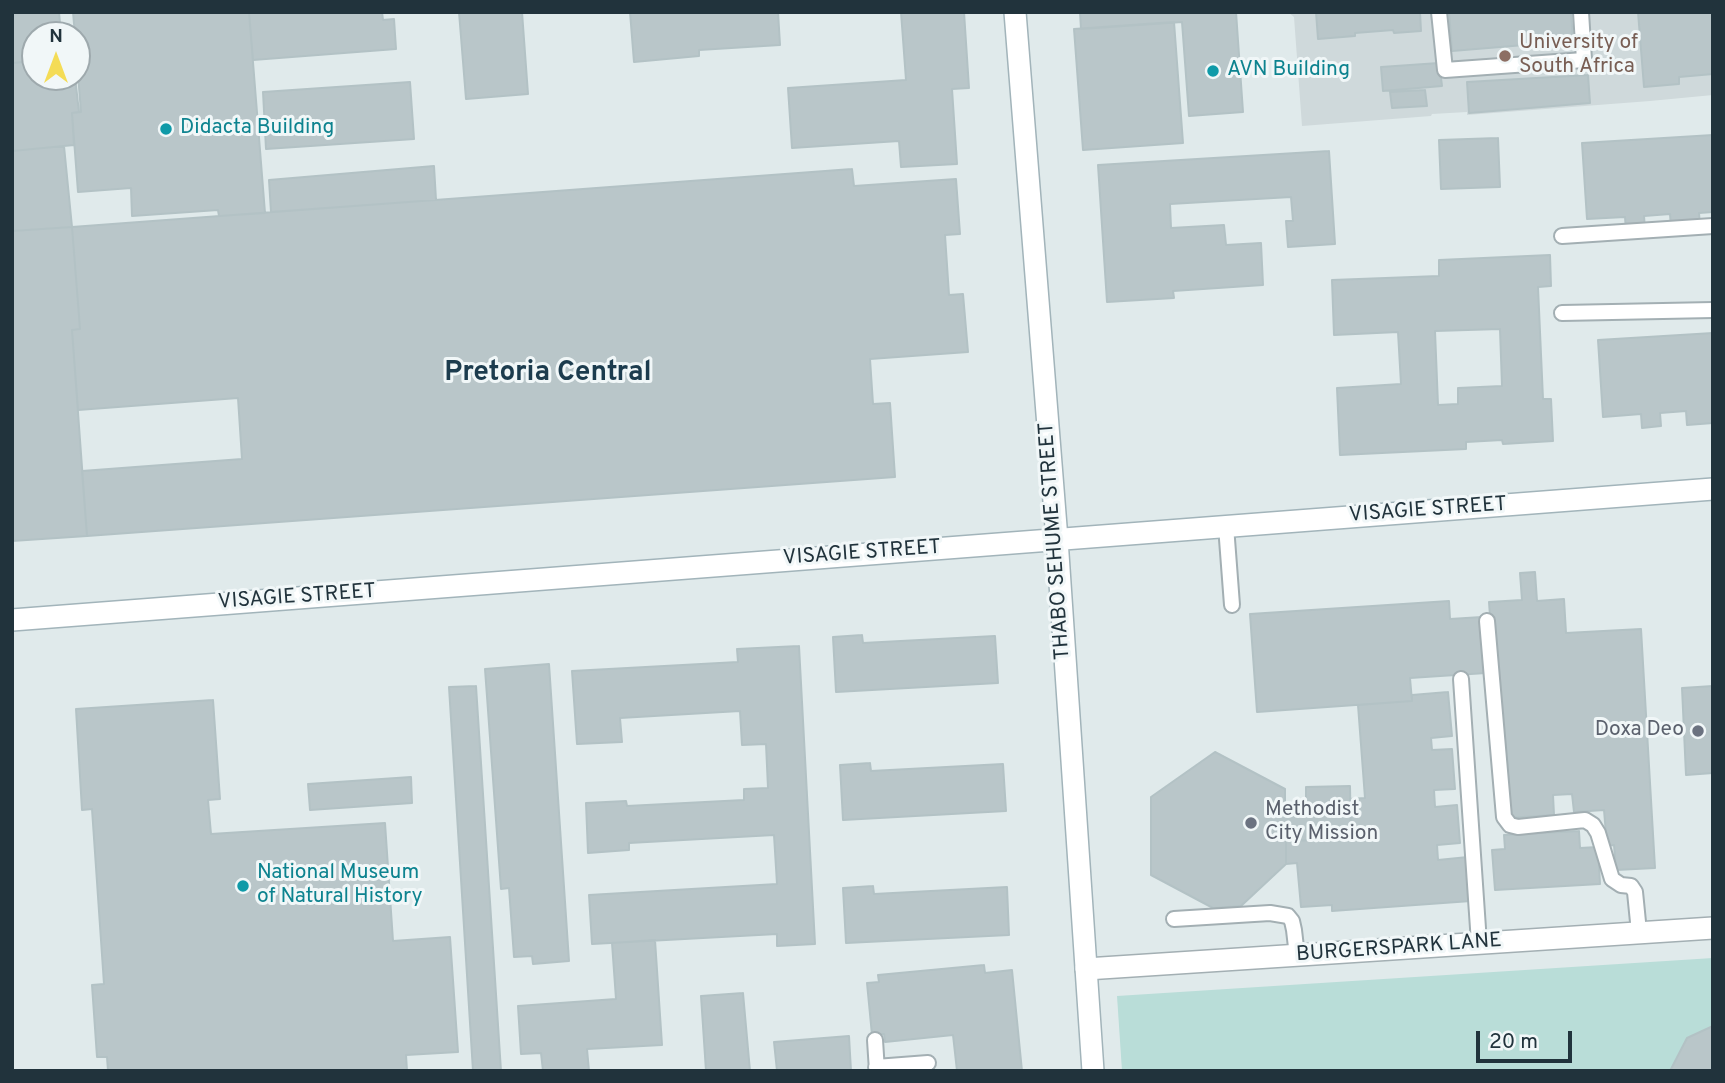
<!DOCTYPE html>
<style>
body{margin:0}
#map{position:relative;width:1725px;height:1083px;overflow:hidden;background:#e0eaeb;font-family:Overpass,sans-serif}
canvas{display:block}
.frame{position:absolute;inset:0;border:14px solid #21333c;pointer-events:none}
.north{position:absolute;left:21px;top:21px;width:70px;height:70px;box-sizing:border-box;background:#f1f7f8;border:2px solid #9ea9ad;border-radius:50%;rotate:0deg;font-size:19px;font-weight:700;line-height:28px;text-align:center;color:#21333c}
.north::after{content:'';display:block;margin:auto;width:24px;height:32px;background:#f4dc56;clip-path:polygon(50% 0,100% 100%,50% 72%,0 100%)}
.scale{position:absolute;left:1476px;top:1031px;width:96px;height:32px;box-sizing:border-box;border:4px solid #21333c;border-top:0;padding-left:9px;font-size:21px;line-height:24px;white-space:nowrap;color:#21333c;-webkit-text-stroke:5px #f1f7f8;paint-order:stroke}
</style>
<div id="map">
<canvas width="1725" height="1083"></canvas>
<div class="frame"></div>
<div class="north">N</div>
<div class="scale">20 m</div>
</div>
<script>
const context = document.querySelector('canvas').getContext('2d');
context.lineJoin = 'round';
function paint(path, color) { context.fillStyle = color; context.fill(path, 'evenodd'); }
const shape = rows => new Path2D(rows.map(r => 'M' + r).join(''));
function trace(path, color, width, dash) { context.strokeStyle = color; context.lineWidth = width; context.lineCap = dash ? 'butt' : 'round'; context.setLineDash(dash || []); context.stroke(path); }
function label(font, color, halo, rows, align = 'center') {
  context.font = font + ' Overpass,sans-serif'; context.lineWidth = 6; context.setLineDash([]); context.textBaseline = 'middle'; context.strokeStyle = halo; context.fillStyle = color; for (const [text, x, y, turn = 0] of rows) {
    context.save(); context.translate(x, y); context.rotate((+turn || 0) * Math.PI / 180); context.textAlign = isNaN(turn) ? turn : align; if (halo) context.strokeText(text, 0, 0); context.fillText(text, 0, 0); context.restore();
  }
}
paint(shape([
 [1288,12,1713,12,1713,95,1650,101,1467,115,1467,112,1432,114,1431,116,1302,126,1294,17]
]), '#cfd9db');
paint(shape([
 [1713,958,1713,1071,1122,1071,1117,996]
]), '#b9ddd8');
const building = shape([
 [12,12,59,12,61,35,35,35,35,61,12,63,12,12],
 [73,12,249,12,265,213,219,216,218,210,132,216,131,188,78,192,72,113,81,112,77,62,77,35,75,35,73,12],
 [249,12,382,12,383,20,394,19,396,49,253,60,249,12],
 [459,12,522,12,528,94,466,99,459,12],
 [630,12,778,12,780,45,699,50,699,56,634,62,630,12],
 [901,12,964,12,969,88,952,89,957,164,901,167,899,141,792,148,788,88,906,80,901,12],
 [1080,12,1236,12,1243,112,1189,116,1182,22,1081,29,1080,12],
 [1316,12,1420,12,1421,31,1394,33,1393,30,1355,33,1355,36,1318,39,1316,12],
 [1449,12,1571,12,1573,41,1452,51,1449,12],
 [1638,12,1713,12,1713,74,1679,77,1679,84,1644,87,1638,12],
 [1174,22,1183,143,1083,150,1074,29,1174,22],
 [35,61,35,77,75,77,79,112,72,113,74,145,12,151,12,63,35,61],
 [1439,63,1442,86,1383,91,1381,67,1439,63],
 [1588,75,1590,103,1469,113,1467,82,1588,75],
 [410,82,414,139,266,149,263,92,410,82],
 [1425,90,1427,106,1392,108,1390,92,1425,90],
 [1713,135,1713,212,1699,213,1700,226,1671,227,1670,214,1644,216,1645,229,1626,231,1625,217,1587,219,1582,143,1713,135],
 [1498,138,1500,187,1441,189,1439,140,1498,138],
 [64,146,72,227,12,231,12,151,64,146],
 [1329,151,1335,244,1288,247,1286,221,1293,221,1291,197,1170,204,1171,228,1224,225,1226,245,1261,243,1263,285,1173,291,1174,298,1107,302,1098,165,1329,151],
 [434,166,436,200,271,212,269,180,434,166],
 [852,169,854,186,956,179,960,234,945,235,949,295,963,294,968,352,870,359,873,404,890,403,895,477,87,536,82,471,242,459,238,398,78,410,72,330,80,329,72,227,852,169],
 [72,227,80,329,72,330,87,536,12,541,12,231,72,227],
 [1550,255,1551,286,1538,287,1543,399,1551,399,1553,441,1503,444,1502,440,1466,442,1466,449,1340,455,1337,388,1401,384,1398,332,1334,335,1332,280,1439,276,1439,260,1550,255],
 [1500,329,1502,386,1458,388,1458,404,1438,405,1435,331,1500,329],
 [1713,333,1713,423,1687,425,1686,411,1660,413,1661,426,1642,428,1641,414,1603,417,1598,340,1713,333],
 [1535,572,1537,601,1564,599,1566,633,1641,629,1655,868,1616,870,1614,845,1607,846,1604,810,1574,812,1572,794,1553,795,1554,815,1508,818,1499,673,1494,673,1489,602,1522,600,1520,573,1535,572],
 [1449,601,1450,619,1482,617,1486,673,1410,678,1412,701,1257,712,1250,614,1449,601],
 [862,635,863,643,995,636,998,683,836,692,833,637,862,635],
 [799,646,815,944,777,946,777,934,592,944,589,895,777,884,774,835,629,843,629,850,588,853,586,803,626,801,627,806,744,800,744,789,768,788,766,744,742,745,740,711,620,718,622,742,577,744,572,671,738,662,737,649,799,646],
 [549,664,569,961,533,964,532,956,514,957,509,888,501,889,485,669,549,664],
 [476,686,501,1071,473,1071,449,687,476,686],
 [1713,686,1713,773,1686,775,1682,688,1713,686],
 [1448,692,1452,736,1431,738,1432,750,1452,749,1455,789,1434,790,1435,807,1457,805,1460,843,1437,845,1438,860,1468,857,1471,901,1332,911,1332,905,1301,907,1297,863,1286,864,1286,841,1351,839,1350,799,1365,798,1358,705,1412,701,1412,695,1448,692],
 [213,700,220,799,208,800,211,834,385,823,393,941,450,937,458,1052,406,1055,407,1071,108,1071,107,1057,97,1057,92,985,104,984,92,809,82,810,76,709,213,700],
 [1215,752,1285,789,1285,808,1306,807,1306,787,1350,786,1351,839,1286,841,1286,864,1241,906,1213,908,1151,875,1151,797,1215,752],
 [870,763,871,771,1003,764,1006,811,843,820,840,765,870,763],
 [411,777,412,803,310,810,308,784,411,777],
 [1579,831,1580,848,1598,847,1600,884,1495,890,1492,850,1505,849,1504,835,1579,831],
 [873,886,874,894,1007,887,1009,935,846,943,843,888,873,886],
 [655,940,662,1045,587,1049,589,1071,543,1071,541,1053,521,1054,518,1006,616,999,612,943,655,940],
 [984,965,985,973,1012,970,1022,1071,957,1071,953,1035,885,1042,884,1034,872,1035,867,983,879,982,878,975,984,965],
 [743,993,750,1071,706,1071,701,996,743,993],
 [1713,1026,1713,1071,1670,1071,1687,1038,1713,1026],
 [849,1036,851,1071,777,1071,774,1042,849,1036]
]);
paint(building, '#b9c6c9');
trace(building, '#b3c2c5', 2);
const lane = shape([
 [1439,12,1445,70,1584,60,1581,12],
 [1562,236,1713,226],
 [1562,313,1713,310],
 [1226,526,1232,605],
 [1487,621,1504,817,1510,825,1518,827,1585,820,1593,825,1598,833,1612,879,1621,885,1631,886,1635,892,1639,932],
 [1461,679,1479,943],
 [1174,919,1270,913,1288,916,1292,921,1294,930,1297,956],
 [875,1040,877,1071],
 [876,1067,928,1063]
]);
const street = shape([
 [1086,969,1713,928]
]);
const secondary = shape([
 [1015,12,1057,539,1093,1071],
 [12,620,1713,489]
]);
trace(lane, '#a3afb3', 18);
trace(street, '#a3afb3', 24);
trace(secondary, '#a2b4ba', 24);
trace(lane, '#fff', 14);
trace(street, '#fff', 21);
trace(secondary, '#fff', 21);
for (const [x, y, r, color] of [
 [1505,56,7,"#8d6e63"],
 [1213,71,7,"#0f9aa8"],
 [166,129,7,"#0f9aa8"],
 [1698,731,7,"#6b7280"],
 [1251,823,7,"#6b7280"],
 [243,886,7,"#0f9aa8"]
]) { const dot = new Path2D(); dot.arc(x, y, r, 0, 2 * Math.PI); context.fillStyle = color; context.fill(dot); trace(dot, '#f1f7f8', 2.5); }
label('21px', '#785e54', '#f1f7f8', [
 ["University of",1519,44],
 ["South Africa",1519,68]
], 'left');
label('21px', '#0d838f', '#f1f7f8', [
 ["AVN Building",1227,71],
 ["Didacta Building",180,129],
 ["National Museum",257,874],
 ["of Natural History",257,898]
], 'left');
label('21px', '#21333c', '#f1f7f8', [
 ["VISAGIE STREET",1428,511,-4],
 ["THABO SEHUME STREET",1056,541,-94],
 ["VISAGIE STREET",862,554,-4],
 ["VISAGIE STREET",297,598,-4],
 ["BURGERSPARK LANE",1399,949,-4]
]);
label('21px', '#5b616d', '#f1f7f8', [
 ["Doxa Deo",1684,731],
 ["Methodist",1265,811,"left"],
 ["City Mission",1265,835,"left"]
], 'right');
label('bold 28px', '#1c3c4e', '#f1f7f8', [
 ["Pretoria Central",548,374]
]);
</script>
